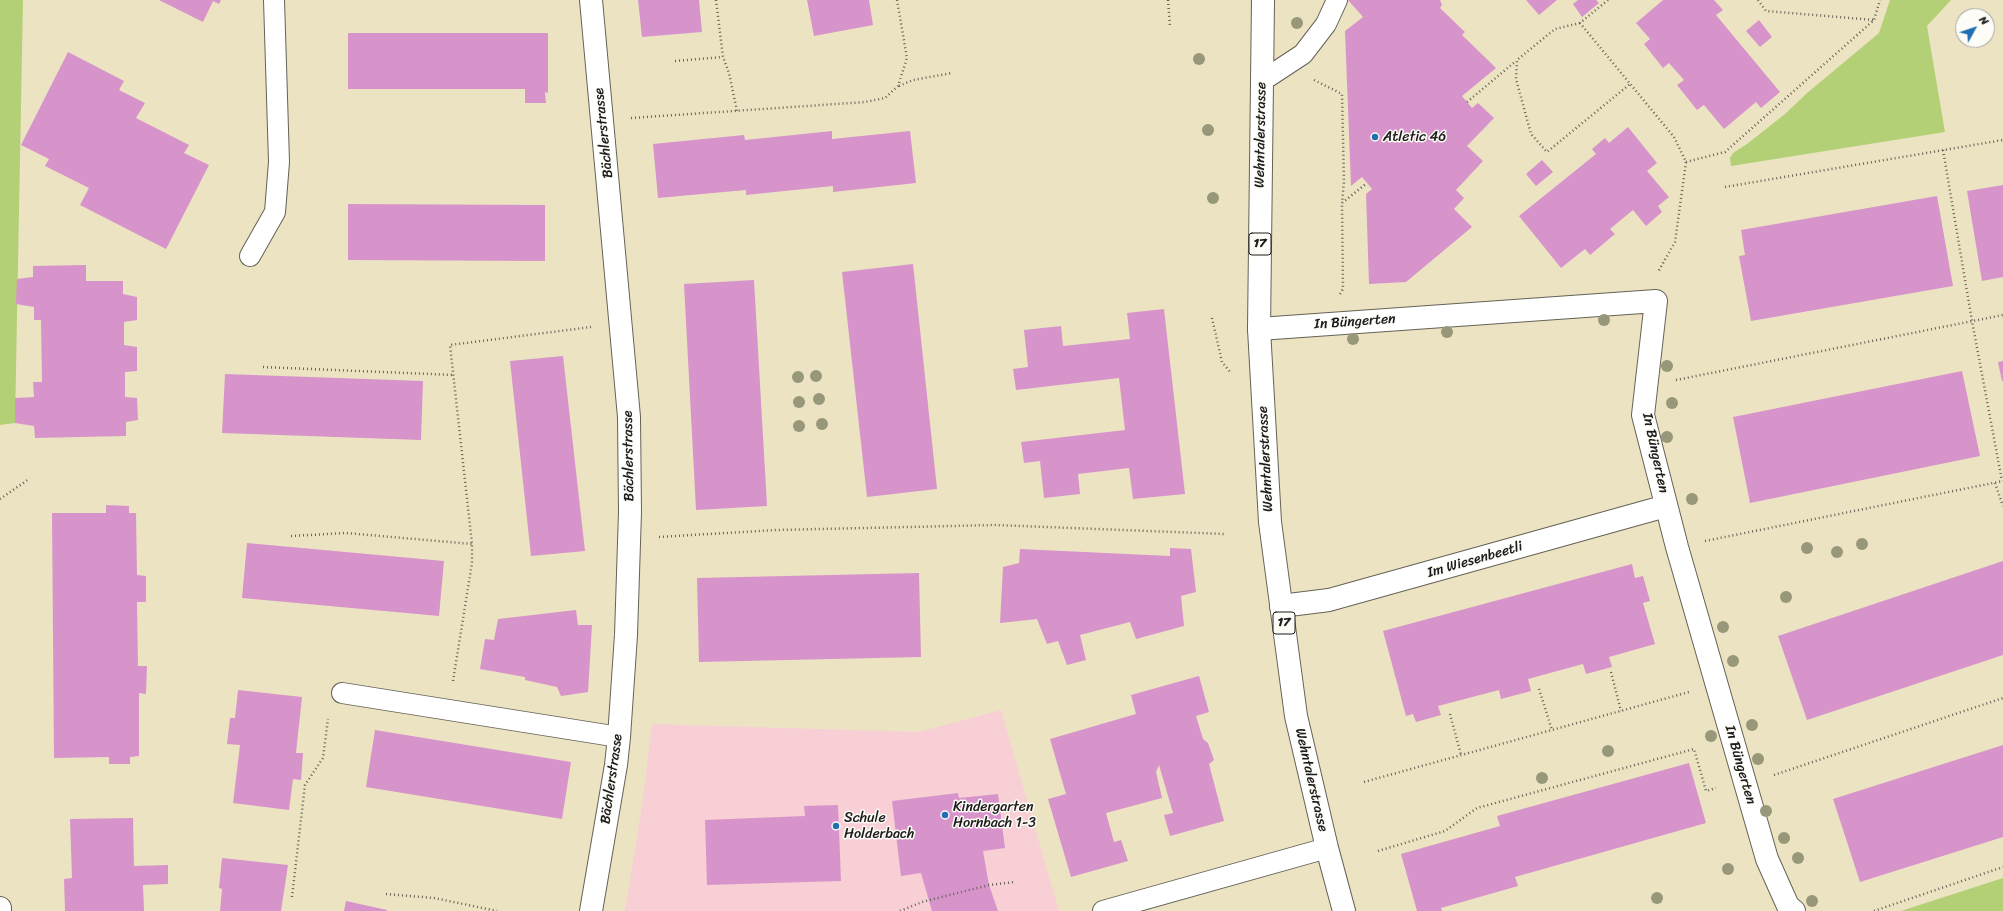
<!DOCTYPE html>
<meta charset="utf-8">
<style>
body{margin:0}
#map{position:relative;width:2003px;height:911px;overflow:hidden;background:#ece3c3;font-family:Sriracha,sans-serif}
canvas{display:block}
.north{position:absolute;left:1955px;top:8px;width:40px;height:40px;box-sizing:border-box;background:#fdfcf7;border:1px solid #a3a29f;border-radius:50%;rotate:50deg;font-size:11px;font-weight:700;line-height:16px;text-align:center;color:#1c1c1c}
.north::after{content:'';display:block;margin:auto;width:14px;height:18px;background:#1f6fb2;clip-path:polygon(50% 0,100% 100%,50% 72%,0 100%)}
</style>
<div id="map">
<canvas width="2003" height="911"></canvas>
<div class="north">N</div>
</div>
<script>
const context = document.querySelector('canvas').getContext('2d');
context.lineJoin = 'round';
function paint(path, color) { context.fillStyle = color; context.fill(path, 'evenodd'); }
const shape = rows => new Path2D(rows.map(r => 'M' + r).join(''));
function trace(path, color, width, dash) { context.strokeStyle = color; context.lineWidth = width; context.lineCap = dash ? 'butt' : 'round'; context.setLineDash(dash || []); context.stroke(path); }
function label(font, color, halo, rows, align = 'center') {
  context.font = font + ' Sriracha,sans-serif'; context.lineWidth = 3; context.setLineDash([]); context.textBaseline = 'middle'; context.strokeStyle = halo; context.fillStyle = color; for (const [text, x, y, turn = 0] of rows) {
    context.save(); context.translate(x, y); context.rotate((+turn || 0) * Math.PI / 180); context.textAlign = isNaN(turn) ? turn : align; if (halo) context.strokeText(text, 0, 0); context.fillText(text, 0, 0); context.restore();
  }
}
paint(shape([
 [1001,710,1059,911,625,911,643,799,652,724,919,732]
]), '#f7cfd4');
paint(shape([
 [0,0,23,0,15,423,0,425],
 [1890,0,1951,0,1927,26,1945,132,1731,166,1730,158,1733,153,1747,144,1785,114,1806,94,1879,33],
 [2003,878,2003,911,1901,911]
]), '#b4d076');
paint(shape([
 [159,0,221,0,219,4,213,1,203,22],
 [638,0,699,0,702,32,642,37],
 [807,0,869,0,873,25,814,36],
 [1348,0,1440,0,1442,5,1440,8,1465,32,1462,35,1496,68,1462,96,1472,108,1478,103,1494,118,1467,146,1483,161,1456,190,1464,198,1454,209,1472,227,1406,282,1369,284,1366,194,1372,189,1362,177,1351,186,1345,31,1363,17],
 [1526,0,1557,0,1539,15],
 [1578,0,1596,0,1599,3,1582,17,1573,4],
 [1663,0,1714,0,1723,10,1716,15,1780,92,1761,108,1756,102,1724,129,1704,105,1697,110,1677,85,1684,80,1669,63,1663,68,1644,44,1650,39,1636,23],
 [1759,20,1772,37,1760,47,1746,31],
 [348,33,548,33,548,93,545,92,546,103,525,103,525,89,348,89],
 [68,52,124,81,119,90,145,103,136,118,189,145,184,153,209,165,166,249,80,205,89,188,45,166,49,159,21,145],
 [1628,127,1657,163,1647,171,1669,197,1658,206,1662,212,1646,226,1633,210,1610,229,1615,234,1590,255,1585,249,1561,268,1519,216,1596,154,1592,149,1605,138,1609,143],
 [832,131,832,139,910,131,916,183,833,192,833,186,746,195,746,190,658,198,653,144,744,135,745,140],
 [1542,160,1553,172,1536,186,1526,174],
 [2003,185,2003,277,1982,281,1967,191],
 [1937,196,1953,286,1751,321,1739,256,1745,255,1741,230],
 [348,204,545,205,545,261,348,260],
 [913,264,937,489,867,497,842,272],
 [86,265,86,281,123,281,123,294,137,297,137,320,124,322,124,345,137,347,137,371,125,372,125,397,137,398,138,420,126,422,126,436,35,438,34,426,15,423,15,398,34,397,33,382,42,382,41,320,34,320,34,307,16,304,17,279,33,277,33,266],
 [754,280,767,506,696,510,684,284],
 [1164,309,1185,494,1133,499,1129,468,1078,474,1080,494,1044,498,1040,461,1024,463,1021,442,1125,430,1119,378,1016,390,1013,369,1028,367,1024,330,1061,326,1063,346,1130,339,1127,313],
 [563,356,585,551,531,556,510,361],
 [2003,361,2003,381,2002,381,1998,362],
 [1962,371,1980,456,1750,503,1733,417],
 [225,374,423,381,421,440,222,433],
 [106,505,129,506,129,513,136,513,137,575,146,576,146,602,137,602,138,666,147,666,146,694,139,693,139,756,130,757,130,764,109,764,109,757,54,758,52,513,106,513],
 [247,543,444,561,439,616,242,598],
 [1170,548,1191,549,1196,592,1181,596,1184,626,1136,639,1130,622,1080,635,1086,660,1067,665,1058,641,1047,644,1037,619,1000,623,1003,567,1019,563,1020,549,1170,556],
 [2003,561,2003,655,1807,720,1778,636],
 [1632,564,1635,578,1643,576,1650,601,1643,603,1655,644,1609,657,1612,667,1586,674,1583,664,1528,679,1531,691,1501,699,1499,690,1438,706,1441,715,1416,722,1413,714,1406,716,1383,631],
 [919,573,921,657,699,662,697,578],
 [576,610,578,625,592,625,588,692,561,696,557,687,525,680,525,677,480,669,485,639,494,640,498,619],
 [1199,676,1209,712,1196,716,1203,739,1208,743,1214,760,1209,764,1224,821,1170,836,1164,815,1173,813,1159,765,1156,772,1162,798,1106,813,1114,842,1121,840,1128,861,1071,877,1048,799,1066,794,1050,739,1136,714,1131,695],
 [238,690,302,697,296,753,303,753,301,780,293,779,289,810,233,803,240,745,227,744,230,718,235,718],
 [375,730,571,762,562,819,366,787],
 [2003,745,2003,837,1860,882,1833,799],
 [1689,763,1706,823,1515,877,1518,886,1441,908,1442,911,1417,911,1401,854,1500,826,1497,816],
 [958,793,959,798,998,794,1005,848,983,851,989,885,998,911,932,911,921,873,901,876,892,801],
 [838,805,841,881,707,885,705,820,805,816,804,806],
 [133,818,134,866,168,865,168,884,143,885,144,911,65,911,64,879,72,878,70,819],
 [222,858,288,865,281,911,220,911,222,889,219,888],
 [346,901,387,910,387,911,344,911]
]), '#d794ca');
const lane = shape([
 [1262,81,1303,54,1326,24,1337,0],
 [250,256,275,212,279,162,274,0],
 [342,693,619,737],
 [1103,911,1327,848]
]);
const street = shape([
 [591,0,629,417,630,512,626,635,619,737,616,765,591,911],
 [1259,329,1656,301,1643,415,1677,547,1767,859,1788,906,1794,911],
 [1281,606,1329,600,1666,506],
 [0,908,0,911]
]);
const primary = shape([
 [1263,0,1259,329,1270,522,1296,716,1327,848,1344,911]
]);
trace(lane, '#656256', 22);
trace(street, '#656256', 24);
trace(primary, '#656256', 24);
trace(shape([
 [716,0,723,57,729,73,737,111],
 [1168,0,1170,27],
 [1608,0,1580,23,1674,137,1686,162,1675,242,1658,272],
 [1758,0,1766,11,1874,20],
 [1580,23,1555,29,1517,60,1516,79,1531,134,1547,152,1630,84],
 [675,61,723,57],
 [1314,80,1342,94,1344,182,1342,203],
 [899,86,913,80,952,73],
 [1467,102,1516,61],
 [631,118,865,102,885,98,898,86,907,58,897,0],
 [1943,150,1972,321,2002,481],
 [1686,162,1725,152,1874,20,1880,0],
 [1725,187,2003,140],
 [1340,294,1343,289,1342,203,1367,183],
 [1212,318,1222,362,1231,373],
 [263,367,454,375],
 [1676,380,2003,315],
 [1995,483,2003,506],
 [0,499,29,479],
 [291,536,346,533,472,544],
 [659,537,776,530,995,525,1225,534],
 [1705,541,2003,481],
 [1611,672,1621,711],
 [453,681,472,563,472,544,450,345,591,327],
 [1539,689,1552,730],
 [1450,714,1461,755],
 [1774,775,2003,698],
 [1364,782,1689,692],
 [1378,851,1445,831,1477,808,1694,749,1706,791,1716,788],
 [386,894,434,898,497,911],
 [292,897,305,785,323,758,328,719],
 [900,911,922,902,989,885,1015,882],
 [1874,911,2003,867]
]), '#656256', 2.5, [1, 3]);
trace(lane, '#fff', 20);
trace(street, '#fff', 22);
trace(primary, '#fff', 22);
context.fillStyle = '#979879';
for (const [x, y] of [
 [1297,23],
 [1199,59],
 [1208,130],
 [1213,198],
 [1604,320],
 [1447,332],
 [1353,339],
 [1667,366],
 [816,376],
 [798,377],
 [819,399],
 [799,402],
 [1672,403],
 [822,424],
 [799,426],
 [1667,437],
 [1692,499],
 [1862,544],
 [1807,548],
 [1837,552],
 [1786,597],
 [1723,627],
 [1733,661],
 [1752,725],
 [1711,736],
 [1608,751],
 [1758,759],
 [1542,778],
 [1766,811],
 [1784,838],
 [1798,858],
 [1728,869],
 [1657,898],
 [1812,901]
]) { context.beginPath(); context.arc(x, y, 6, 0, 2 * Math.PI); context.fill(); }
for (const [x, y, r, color] of [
 [1375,137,4,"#1f6fb2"],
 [945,815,4,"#1f6fb2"],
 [836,826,4,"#1f6fb2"]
]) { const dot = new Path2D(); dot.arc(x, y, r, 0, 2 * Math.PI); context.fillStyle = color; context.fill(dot); trace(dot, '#fdfcf7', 1.5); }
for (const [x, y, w] of [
 [1260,244,22],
 [1284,623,22]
]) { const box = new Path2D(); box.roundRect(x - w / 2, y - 11, w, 22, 3); context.fillStyle = '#fdfcf7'; context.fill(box); trace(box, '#1c1c1c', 1); }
label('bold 13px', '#1c1c1c', null, [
 ["17",1260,244],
 ["17",1284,623]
]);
label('14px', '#1c1c1c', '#fdfcf7', [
 ["Bächlerstrasse",604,133,-96],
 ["Wehntalerstrasse",1261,135,-89],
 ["In Büngerten",1355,322,-4],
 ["In Büngerten",1655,453,78],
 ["Bächlerstrasse",629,456,-91],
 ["Wehntalerstrasse",1266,459,-93],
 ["Im Wiesenbeetli",1475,560,-16],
 ["In Büngerten",1740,765,74],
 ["Bächlerstrasse",612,779,-82],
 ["Wehntalerstrasse",1311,780,77]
]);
label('14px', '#1c1c1c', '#fdfcf7', [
 ["Atletic 46",1383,137],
 ["Kindergarten",953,807],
 ["Hornbach 1-3",953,823],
 ["Schule",844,818],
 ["Holderbach",844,834]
], 'left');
</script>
